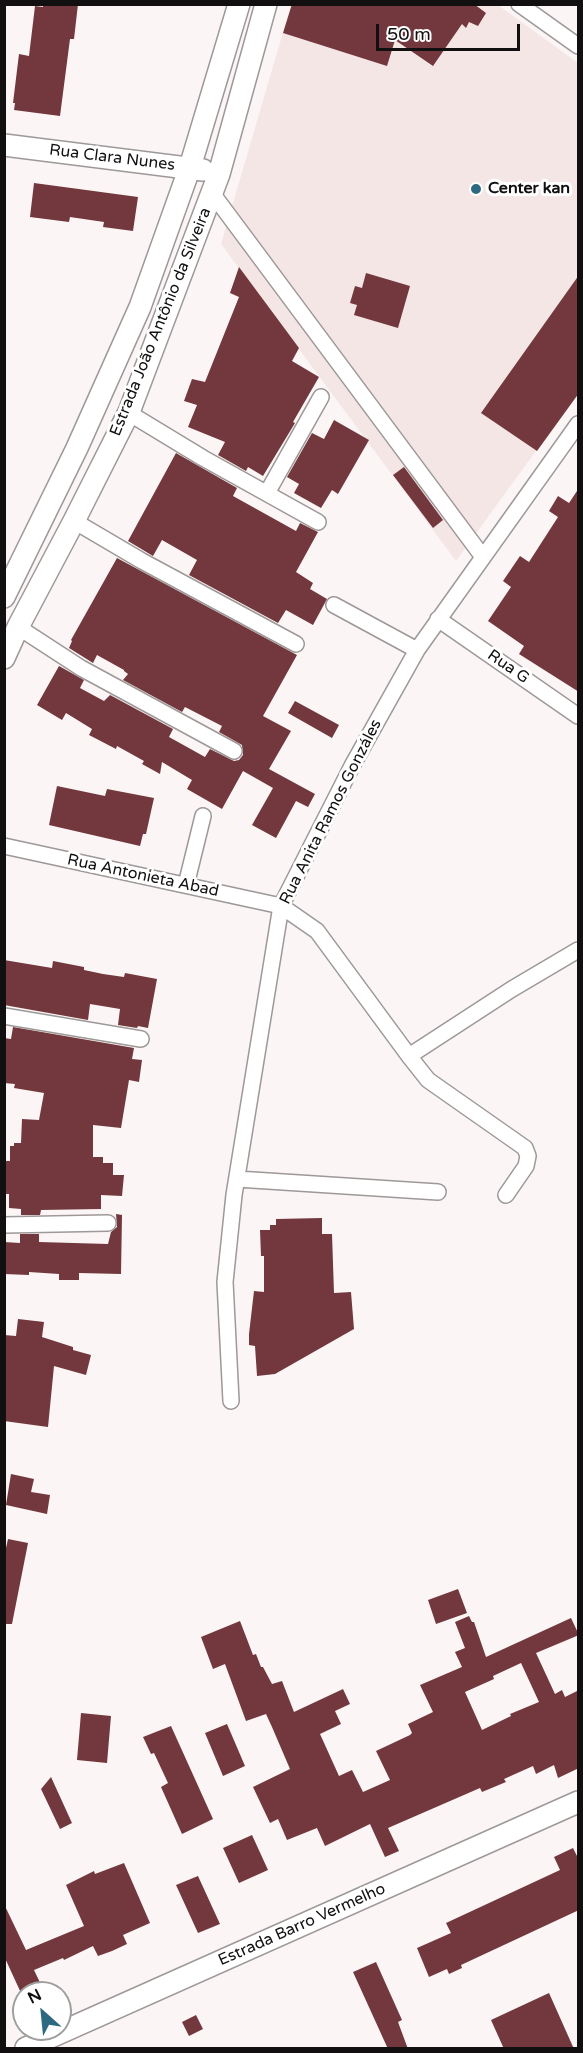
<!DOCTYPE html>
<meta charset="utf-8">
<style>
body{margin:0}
#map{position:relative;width:583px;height:2053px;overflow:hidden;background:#fbf5f5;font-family:"Varela Round",sans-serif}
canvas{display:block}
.frame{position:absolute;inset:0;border:6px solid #110f0f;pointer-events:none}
.north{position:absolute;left:12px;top:1981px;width:60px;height:60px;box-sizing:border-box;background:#fff;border:2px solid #a09f9f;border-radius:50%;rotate:333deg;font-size:16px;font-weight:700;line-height:24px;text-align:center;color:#110f0f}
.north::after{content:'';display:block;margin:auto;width:21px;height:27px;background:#2d6a81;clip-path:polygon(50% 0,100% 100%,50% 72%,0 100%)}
.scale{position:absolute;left:376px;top:24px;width:144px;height:27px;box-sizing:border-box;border:3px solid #110f0f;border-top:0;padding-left:8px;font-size:18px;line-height:21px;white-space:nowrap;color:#110f0f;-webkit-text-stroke:4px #fff;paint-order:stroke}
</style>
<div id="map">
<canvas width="583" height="2053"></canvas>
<div class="frame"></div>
<div class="north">N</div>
<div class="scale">50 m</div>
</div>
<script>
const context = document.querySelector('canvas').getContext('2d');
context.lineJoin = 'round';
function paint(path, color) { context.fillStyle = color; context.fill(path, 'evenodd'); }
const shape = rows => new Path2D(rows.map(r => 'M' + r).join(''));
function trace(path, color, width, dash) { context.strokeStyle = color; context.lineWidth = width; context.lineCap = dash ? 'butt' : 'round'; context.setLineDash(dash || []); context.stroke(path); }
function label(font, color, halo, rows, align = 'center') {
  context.font = font + ' "Varela Round",sans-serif'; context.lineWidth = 6; context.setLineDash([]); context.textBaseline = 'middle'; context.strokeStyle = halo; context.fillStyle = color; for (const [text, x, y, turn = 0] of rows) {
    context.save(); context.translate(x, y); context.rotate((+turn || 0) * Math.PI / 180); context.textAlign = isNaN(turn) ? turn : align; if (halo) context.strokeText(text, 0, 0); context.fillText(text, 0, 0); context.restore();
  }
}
paint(shape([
 [291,5,498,5,578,63,578,393,456,561,221,244]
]), '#f5e6e6');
paint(shape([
 [43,4,78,4,74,39,70,39,60,116,14,110,15,103,13,103,19,54,29,56,35,6,43,7],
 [292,4,474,4,486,13,478,26,469,22,466,28,462,24,433,66,395,40,387,66,283,33],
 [34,183,138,197,133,231,103,227,104,222,70,217,69,222,30,217],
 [239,267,299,348,292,361,319,377,293,422,295,423,263,476,248,467,246,471,218,455,225,442,188,427,197,405,184,401,192,379,205,382,239,297,230,293],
 [366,273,410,286,398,328,354,315,357,305,350,303,355,286,362,288],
 [579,275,579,393,537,451,481,413],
 [334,420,369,440,338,494,332,490,321,508,294,493,299,484,287,477,312,433,324,439],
 [176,453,237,488,233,496,296,531,300,523,318,532,296,572,313,583,310,589,327,599,313,625,286,610,278,623,189,575,197,560,162,540,153,556,128,541],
 [404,467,443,520,433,528,393,475],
 [579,488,579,692,519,654,524,646,488,621,511,587,503,581,520,556,529,562,558,517,549,511,558,496,569,503],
 [117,558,297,655,263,716,291,731,269,769,315,794,308,807,296,801,276,838,252,825,273,788,243,771,222,809,187,789,192,780,162,762,160,774,142,764,144,761,117,746,116,749,89,735,92,729,66,713,62,720,37,705,59,666,84,680,80,688,104,701,110,695,173,729,169,737,205,757,210,749,234,761,239,760,243,755,242,745,219,732,222,726,185,707,182,712,123,680,128,674,124,671,124,670,97,655,93,663,69,648,72,641,71,640],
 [295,701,339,725,332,738,288,713],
 [57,786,105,796,107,789,154,798,146,834,143,834,140,846,49,825],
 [4,960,52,968,53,961,84,967,84,970,103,974,124,977,125,973,157,979,148,1028,138,1026,137,1028,118,1025,120,1009,90,1004,88,1020,4,1005],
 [13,1027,134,1048,132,1059,142,1060,139,1082,129,1080,121,1128,93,1125,93,1157,103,1157,103,1163,113,1163,113,1175,124,1175,122,1196,101,1195,101,1209,41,1210,40,1215,21,1215,21,1209,9,1208,9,1194,4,1194,4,1161,10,1161,10,1146,14,1146,14,1143,21,1143,22,1119,39,1120,44,1093,14,1088,15,1084,4,1083,4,1038,11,1039],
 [116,1214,122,1215,121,1274,79,1273,79,1280,59,1280,59,1274,29,1272,29,1275,4,1274,4,1242,20,1243,20,1234,39,1234,39,1242,108,1244,111,1232,117,1227],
 [322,1218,322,1234,332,1234,334,1293,351,1292,354,1329,275,1374,257,1376,255,1346,249,1345,249,1334,254,1291,264,1292,264,1256,261,1256,260,1230,270,1230,270,1225,276,1225,276,1219],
 [18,1319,44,1322,42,1337,73,1347,73,1350,91,1355,86,1375,54,1366,48,1427,4,1421,4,1335,16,1336],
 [11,1474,34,1479,31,1492,50,1495,47,1514,6,1505],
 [8,1539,28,1543,12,1624,4,1624,4,1547,6,1548],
 [458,1589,467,1613,436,1624,428,1600],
 [469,1616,472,1622,474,1622,486,1657,571,1618,579,1635,536,1653,555,1694,562,1690,565,1697,579,1690,579,1768,558,1778,554,1765,536,1774,533,1766,504,1779,506,1782,482,1792,480,1788,388,1828,399,1851,385,1857,370,1824,325,1846,317,1828,287,1840,278,1819,270,1823,253,1787,290,1769,272,1727,266,1714,246,1721,225,1664,213,1669,201,1637,240,1621,253,1655,256,1654,261,1667,263,1667,272,1684,282,1681,294,1712,343,1689,350,1704,335,1711,341,1724,320,1734,339,1776,352,1770,363,1792,390,1780,376,1751,410,1735,412,1733,408,1724,433,1712,420,1685,462,1667,455,1652,465,1648,455,1622],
 [521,1663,539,1702,510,1714,511,1716,482,1730,465,1692,494,1679,493,1676],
 [81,1713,111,1716,107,1763,77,1760],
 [227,1724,245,1766,223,1776,205,1733],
 [171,1726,213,1819,182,1834,161,1787,168,1783,154,1753,151,1754,143,1737],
 [51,1777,72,1823,60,1829,41,1789],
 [252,1835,268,1870,239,1883,223,1848],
 [573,1848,579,1860,579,1910,461,1965,462,1968,449,1974,447,1969,429,1977,417,1948,451,1933,446,1923,560,1870,554,1857],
 [124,1863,150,1923,123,1935,127,1944,112,1951,98,1956,93,1946,64,1960,63,1958,34,1970,45,1993,21,1993,4,1956,4,1904,26,1950,84,1926,66,1885,94,1871,95,1874],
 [198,1876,220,1924,198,1933,176,1885],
 [376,1962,402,2020,398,2022,408,2049,388,2049,353,1972],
 [549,1993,574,2049,504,2049,491,2020],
 [196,2015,203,2029,189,2036,182,2022]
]), '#72383d');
const street = shape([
 [519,4,578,46],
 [212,193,483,557],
 [129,412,137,418,203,458,318,522],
 [267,493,321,397],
 [74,521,142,561,296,644],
 [334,605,417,650],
 [438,619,578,716],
 [18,627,81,668,234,751],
 [4,846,281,906,317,931,409,1056,512,989,578,950],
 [186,885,203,816],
 [4,1016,141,1039],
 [409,1056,428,1080,525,1148,528,1156,526,1166,506,1195],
 [237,1179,438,1192],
 [4,1225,108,1223],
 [231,1401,225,1282,234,1195,281,906,352,766,417,650,578,424]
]);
const secondary = shape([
 [4,145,203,170],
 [4,597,77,448,140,307,190,167,239,4],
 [4,658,18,627,74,521,129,412,219,174,266,4],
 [26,2048,578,1802]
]);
trace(street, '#9e9898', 18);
trace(secondary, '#9e9898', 24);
trace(street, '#fff', 15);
trace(secondary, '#fff', 21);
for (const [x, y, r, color] of [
 [476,189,6,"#2d6a81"]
]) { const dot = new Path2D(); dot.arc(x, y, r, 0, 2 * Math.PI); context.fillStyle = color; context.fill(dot); trace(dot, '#fff', 2); }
label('16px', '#110f0f', '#fff', [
 ["Rua Clara Nunes",112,158,7],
 ["Estrada João Antônio da Silveira",161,322,-68],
 ["Rua G",508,667,35],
 ["Rua Anita Ramos Gonzáles",331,812,-63],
 ["Rua Antonieta Abad",143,876,12],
 ["Estrada Barro Vermelho",302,1925,-24]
]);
label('bold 16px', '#110f0f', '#fff', [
 ["Center kan",488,189]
], 'left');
</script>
